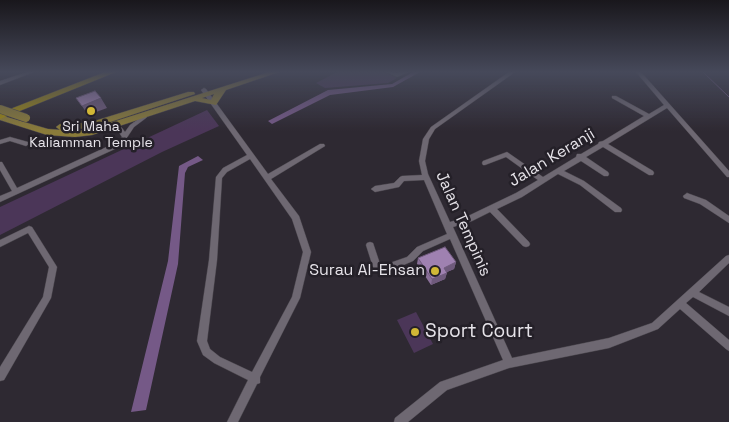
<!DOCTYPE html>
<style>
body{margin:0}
canvas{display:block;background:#2e2932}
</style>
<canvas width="729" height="422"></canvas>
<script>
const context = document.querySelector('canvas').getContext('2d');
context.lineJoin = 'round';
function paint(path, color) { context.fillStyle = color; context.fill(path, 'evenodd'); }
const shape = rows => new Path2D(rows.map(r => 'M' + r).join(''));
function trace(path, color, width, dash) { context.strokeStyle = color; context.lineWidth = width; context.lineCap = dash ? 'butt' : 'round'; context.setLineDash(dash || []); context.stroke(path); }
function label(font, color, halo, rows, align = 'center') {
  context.font = font + ' "Space Grotesk",sans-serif'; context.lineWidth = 5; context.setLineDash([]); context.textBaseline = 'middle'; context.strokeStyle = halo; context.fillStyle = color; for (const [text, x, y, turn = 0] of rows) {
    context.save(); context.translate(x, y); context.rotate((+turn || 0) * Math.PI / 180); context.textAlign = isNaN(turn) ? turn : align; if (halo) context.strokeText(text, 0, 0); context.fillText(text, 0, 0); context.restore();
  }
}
paint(shape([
 [337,72,385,72,397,78,388,83,325,88,316,83],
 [207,110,219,126,162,152,0,235,0,207],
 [416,312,433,344,414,353,397,320]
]), '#4b3658');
paint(shape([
 [413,72,420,72,393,87,330,95,272,124,268,121,328,90,392,84],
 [198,156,203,160,188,167,185,173,178,264,146,410,131,412,168,261,179,166]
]), '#755987');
trace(shape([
 [703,72,729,97]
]), '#755987', 1);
const minor = shape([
 [27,72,34,72,0,85,0,81,27,72],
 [386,72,393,72,397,73,401,72,409,72,397,77,386,72],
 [509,72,515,72,435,129,429,139,425,161,428,174,450,222,466,217,516,193,538,180,506,157,485,165,483,165,482,163,483,161,507,152,543,177,576,157,577,154,581,154,598,144,599,142,603,141,644,116,612,98,612,96,616,96,649,114,664,105,636,72,641,72,729,171,729,177,727,177,667,108,608,144,653,171,654,173,653,175,649,175,603,147,586,157,608,172,609,174,608,176,604,176,581,161,564,171,584,181,621,208,622,210,621,212,615,212,580,185,558,174,522,197,497,209,529,242,530,244,529,246,526,247,523,246,490,212,472,221,453,227,512,358,609,338,652,323,726,256,729,255,729,263,699,292,729,307,729,316,693,297,686,303,729,340,729,351,726,349,680,309,658,329,609,348,509,368,447,390,408,422,394,422,395,418,440,382,503,360,450,239,423,251,413,261,387,272,384,273,377,271,374,270,373,267,366,245,367,243,370,242,373,243,380,264,384,265,407,257,417,247,447,234,424,180,404,181,399,187,375,192,371,189,375,186,394,183,400,177,402,176,422,175,419,161,423,139,431,127,509,72],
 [204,88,206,89,268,174,320,144,324,144,325,146,271,179,299,216,311,252,300,298,260,377,260,383,257,384,238,422,227,422,248,380,214,363,203,355,197,341,209,260,216,177,223,168,247,155,201,90,204,88],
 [250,159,292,219,303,252,292,297,252,372,220,357,210,349,207,341,217,260,222,178,227,172,250,159],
 [144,115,147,117,146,118,134,127,124,142,117,148,0,202,0,196,12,191,0,170,0,162,2,162,17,188,113,144,122,137,118,131,101,132,98,130,99,129,120,127,122,128,125,132,130,125,144,115],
 [10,137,28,142,29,144,26,146,10,141,0,144,0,140,10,137],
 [687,193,706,200,729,216,729,223,700,204,684,198,683,196,687,193],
 [29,226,32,227,57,267,51,298,4,380,0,381,0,367,43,297,49,267,28,233,0,247,0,240,29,226]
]);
const major = shape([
 [269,72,279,72,226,90,216,105,195,101,92,135,75,137,47,135,0,120,0,115,48,129,75,131,91,129,269,72],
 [214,94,211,100,202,98,214,94],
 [188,92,194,92,195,94,92,128,60,130,56,127,60,124,88,123,188,92]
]);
const highway = shape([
 [105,72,116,72,0,119,0,113,105,72]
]);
trace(minor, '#48444b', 1);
trace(major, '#48444b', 1);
trace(highway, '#48444b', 1);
paint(minor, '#6e6872');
paint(major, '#8a7b3a');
paint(highway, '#9d8814');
const majorBridge = shape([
 [0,109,26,118]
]);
trace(majorBridge, '#48444b', 9, []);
trace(majorBridge, '#8a7b3a', 8);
paint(shape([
 [418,258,456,262,454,269,447,272,445,279,431,285,417,264]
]), '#896f98');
paint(shape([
 [101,98,107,108,88,115,82,106],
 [456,262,454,269,442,274,444,268],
 [447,273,445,279,431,285,432,279]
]), '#6f5a7c');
const building = shape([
 [95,91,101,98,82,106,76,98,95,91],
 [445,247,456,262,444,268,447,273,432,279,418,258,445,247]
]);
paint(building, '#9f81b1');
trace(building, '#6f5a7c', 1);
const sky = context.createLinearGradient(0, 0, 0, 131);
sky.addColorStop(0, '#19171c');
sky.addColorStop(0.55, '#46495a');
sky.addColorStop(1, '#46495a00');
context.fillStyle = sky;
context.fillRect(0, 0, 729, 131);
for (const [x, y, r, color] of [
 [91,111,5,"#d1b736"],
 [435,271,5,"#d1b736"],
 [415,332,5,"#d1b736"]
]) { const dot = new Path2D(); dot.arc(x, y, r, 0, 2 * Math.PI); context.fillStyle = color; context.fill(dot); trace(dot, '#242028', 2); }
label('14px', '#e6e3e9', '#242028', [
 ["Sri Maha",91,127],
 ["Kaliamman Temple",91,143]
]);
label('16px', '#e6e3e9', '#242028', [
 ["Jalan Keranji",552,158,-31],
 ["Jalan Tempinis",463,224,66]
]);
label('16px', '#e6e3e9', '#242028', [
 ["Surau Al-Ehsan",425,271]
], 'right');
label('19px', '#e6e3e9', '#242028', [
 ["Sport Court",425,332]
], 'left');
</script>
